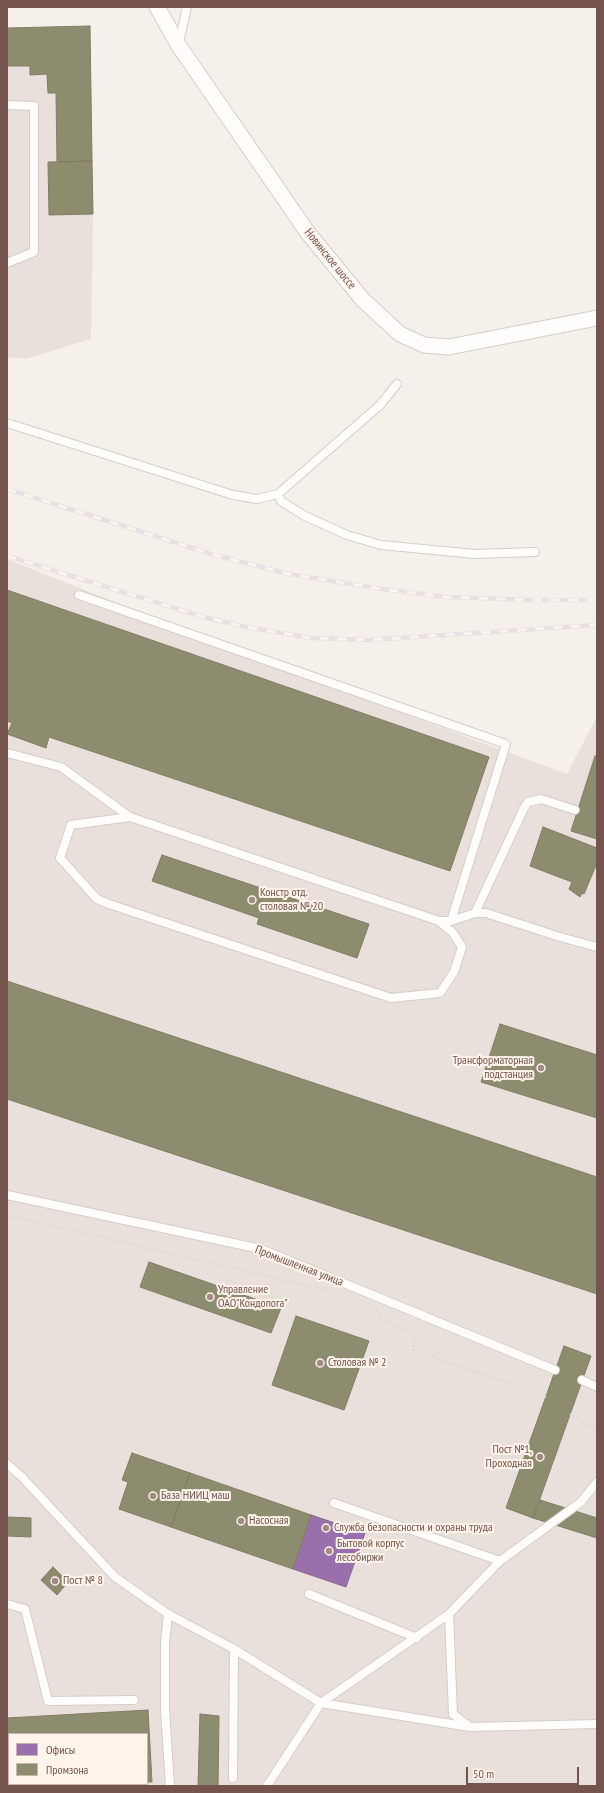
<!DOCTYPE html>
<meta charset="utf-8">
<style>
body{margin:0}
#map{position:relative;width:604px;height:1793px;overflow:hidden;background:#f6f0eb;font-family:"PT Sans Narrow",sans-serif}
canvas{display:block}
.frame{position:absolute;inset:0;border:8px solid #74544c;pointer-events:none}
.legend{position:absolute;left:8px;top:1733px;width:140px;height:52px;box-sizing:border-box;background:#fef4ec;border:1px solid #c7b4ac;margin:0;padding:5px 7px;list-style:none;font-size:12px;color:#74544c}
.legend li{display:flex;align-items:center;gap:8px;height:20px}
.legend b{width:20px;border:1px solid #c7b4ac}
.scale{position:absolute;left:466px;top:1767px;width:113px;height:18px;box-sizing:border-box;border:2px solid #74544c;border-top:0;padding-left:5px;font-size:12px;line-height:14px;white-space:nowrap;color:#74544c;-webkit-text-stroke:3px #fef4ec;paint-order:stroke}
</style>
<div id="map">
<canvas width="604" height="1793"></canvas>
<div class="frame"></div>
<ul class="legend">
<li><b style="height:11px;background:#9970ab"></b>Офисы</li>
<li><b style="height:11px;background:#8c8c6e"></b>Промзона</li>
</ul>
<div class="scale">50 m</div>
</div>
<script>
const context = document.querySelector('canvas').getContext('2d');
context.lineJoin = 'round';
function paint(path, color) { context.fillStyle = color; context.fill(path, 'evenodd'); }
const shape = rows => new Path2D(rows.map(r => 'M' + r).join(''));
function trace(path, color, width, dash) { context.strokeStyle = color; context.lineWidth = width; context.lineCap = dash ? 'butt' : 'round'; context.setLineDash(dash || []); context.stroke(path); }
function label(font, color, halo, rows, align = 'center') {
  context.font = font + ' "PT Sans Narrow",sans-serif'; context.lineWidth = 4; context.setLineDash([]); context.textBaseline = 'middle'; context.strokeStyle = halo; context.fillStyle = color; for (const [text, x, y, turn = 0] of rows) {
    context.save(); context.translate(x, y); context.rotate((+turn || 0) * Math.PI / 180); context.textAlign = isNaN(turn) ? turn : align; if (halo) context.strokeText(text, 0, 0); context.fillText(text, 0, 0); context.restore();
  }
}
paint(shape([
 [90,26,93,214,91,339,26,359,7,357,7,28],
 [7,559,280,668,567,774,597,716,597,1786,7,1786],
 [9,1734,147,1734,147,1784,9,1784]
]), '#e9e0dc');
const offices = shape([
 [311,1515,365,1533,346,1587,293,1569,311,1515]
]);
paint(offices, '#9970ab');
trace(offices, '#8e688e', 1);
const industry = shape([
 [90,26,92,161,57,162,56,93,48,93,47,74,30,75,30,66,7,66,7,28,90,26],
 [92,161,93,214,49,215,48,162,92,161],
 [7,590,489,757,450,871,49,737,46,748,7,734,12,723,7,721,7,590],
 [595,756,597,757,597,839,571,831,595,756],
 [543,827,597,848,597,863,584,894,582,893,580,897,569,889,572,882,530,866,543,827],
 [162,855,369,924,357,958,257,924,259,918,152,881,162,855],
 [7,981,597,1177,597,1294,7,1099,7,981],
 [500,1024,597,1055,597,1118,481,1082,500,1024],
 [149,1262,281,1308,271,1333,140,1287,149,1262],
 [296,1316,369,1341,344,1410,272,1385,296,1316],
 [564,1346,591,1356,533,1518,506,1508,564,1346],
 [132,1453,190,1473,171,1527,119,1509,128,1482,122,1480,132,1453],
 [190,1473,311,1515,293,1569,171,1527,190,1473],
 [540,1500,597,1518,597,1538,533,1518,540,1500],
 [7,1517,31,1518,31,1537,7,1536,7,1517],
 [53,1567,68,1582,57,1595,41,1580,53,1567],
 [148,1710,152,1782,147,1782,147,1734,9,1734,9,1762,7,1762,7,1718,148,1710],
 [200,1714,219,1716,218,1786,198,1786,200,1714]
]);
paint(industry, '#8c8c6e');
trace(industry, '#857b64', 1);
const lane = shape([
 [179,43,187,7],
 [7,105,34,106,34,252,7,263],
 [397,384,380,405,278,494,281,501,305,516,347,535,381,545,475,554,535,552],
 [7,423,233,495,257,499,278,494],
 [79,595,506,744,451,921],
 [7,753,61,767,130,817,439,921,451,921,475,913,486,913,560,937,597,947],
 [130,817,71,825,60,858,97,899,109,904,391,998,440,993,454,972,462,947,453,933,439,921],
 [475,913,524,808,528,802,541,799,575,810],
 [7,1195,261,1249,555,1370],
 [582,1380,597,1387],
 [7,1464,21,1476,115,1577,168,1614,234,1649,321,1703,470,1727],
 [334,1503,500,1561],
 [309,1594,417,1638],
 [7,1604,25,1609,48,1701,134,1700],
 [168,1614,165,1643,165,1710,170,1786],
 [449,1614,453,1714,470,1727,597,1724],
 [233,1778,234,1649],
 [90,1784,91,1786],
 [267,1786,321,1703,449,1614,500,1561,581,1502,597,1482]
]);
const street = shape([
 [157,7,179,46,308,233,363,300,400,334,424,345,449,347,597,318]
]);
trace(lane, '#d5ccc8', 10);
trace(street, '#d5ccc8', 17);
trace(shape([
 [7,1215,329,1291],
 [377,1310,382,1319,413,1334,414,1350,546,1397],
 [570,1414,597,1430]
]), '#dad0ce', 2.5, [1, 3]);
trace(lane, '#fefdfc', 8);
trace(street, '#fefdfc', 15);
const rail = shape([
 [7,489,211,554,289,574,382,589,445,597,532,600,597,600],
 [7,556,200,616,246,627,311,638,369,640,597,625]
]);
trace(rail, '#e4e2e5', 4.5);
trace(rail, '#fef4ec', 3, [9]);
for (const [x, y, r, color] of [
 [252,900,4,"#a28b84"],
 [541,1068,4,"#a28b84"],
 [210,1297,4,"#a28b84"],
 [320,1363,4,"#a28b84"],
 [540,1457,4,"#a28b84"],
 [153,1496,4,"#a28b84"],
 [241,1521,4,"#a28b84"],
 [326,1528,4,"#a28b84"],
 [329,1551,4,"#a28b84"],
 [55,1581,4,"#a28b84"]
]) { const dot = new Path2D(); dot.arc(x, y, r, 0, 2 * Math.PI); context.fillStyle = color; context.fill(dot); trace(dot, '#fef4ec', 1.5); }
label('12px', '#74544c', '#fef4ec', [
 ["Новинское шоссе",330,259,51],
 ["Промышленная улица",299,1266,21]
]);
label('12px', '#74544c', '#fef4ec', [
 ["Констр отд.",260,893],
 ["столовая № 20",260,907],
 ["Трансформаторная",533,1061,"right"],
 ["подстанция",533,1075,"right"],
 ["Управление",218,1290],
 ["ОАО\"Кондопога\"",218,1304],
 ["Столовая № 2",328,1363],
 ["Пост №1,",532,1450,"right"],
 ["Проходная",532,1464,"right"],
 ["База НИИЦ маш",161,1496],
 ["Насосная",249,1521],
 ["Служба безопасности и охраны труда",334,1528],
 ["Бытовой корпус",337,1544],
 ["лесобиржи",337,1558],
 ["Пост № 8",63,1581]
], 'left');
</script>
